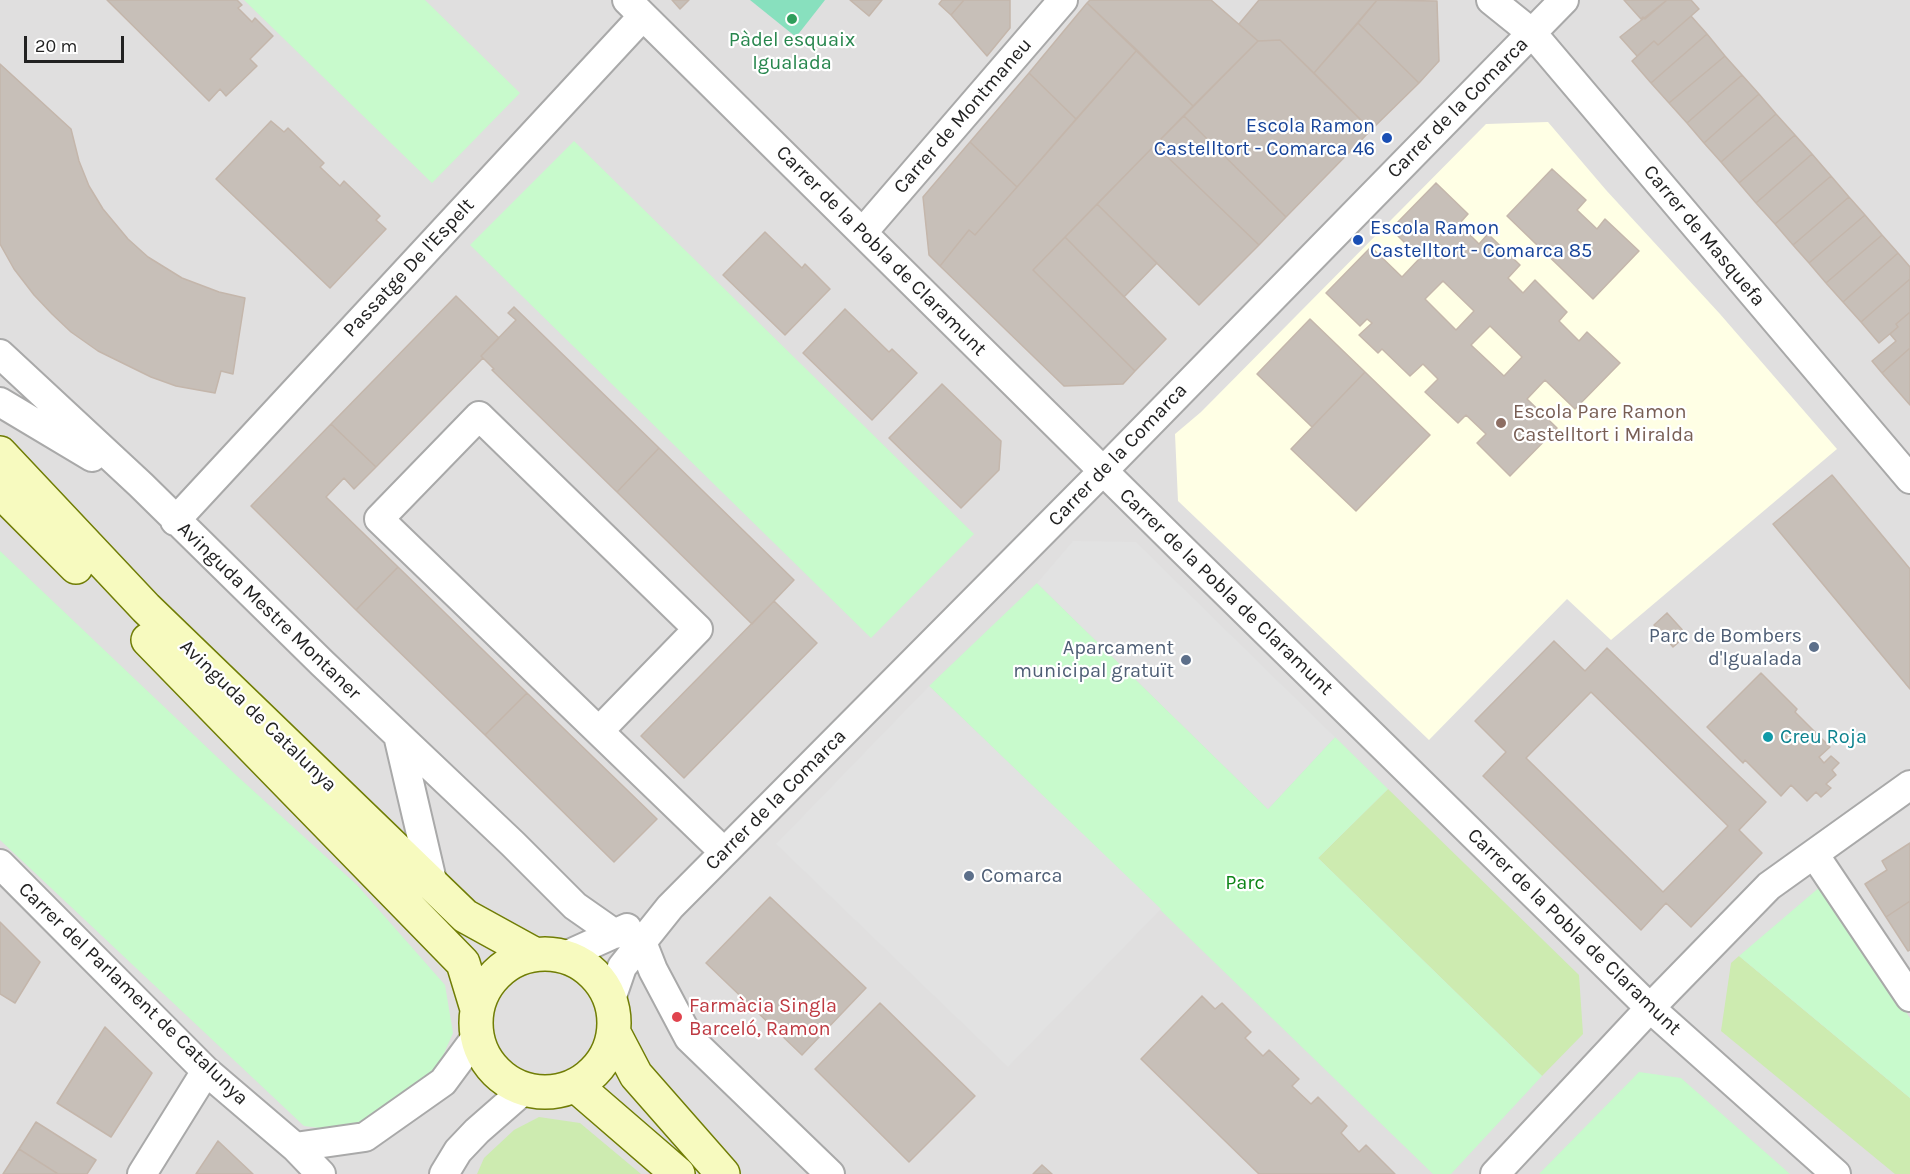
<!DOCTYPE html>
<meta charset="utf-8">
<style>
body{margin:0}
#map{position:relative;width:1910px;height:1174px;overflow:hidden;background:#f2efe9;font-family:Karla,sans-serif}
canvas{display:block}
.scale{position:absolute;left:24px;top:36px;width:100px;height:27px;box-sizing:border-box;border:3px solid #222;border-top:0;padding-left:8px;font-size:18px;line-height:21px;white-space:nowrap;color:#222;-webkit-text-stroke:4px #fff;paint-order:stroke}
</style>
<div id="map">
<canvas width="1910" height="1174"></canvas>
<div class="scale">20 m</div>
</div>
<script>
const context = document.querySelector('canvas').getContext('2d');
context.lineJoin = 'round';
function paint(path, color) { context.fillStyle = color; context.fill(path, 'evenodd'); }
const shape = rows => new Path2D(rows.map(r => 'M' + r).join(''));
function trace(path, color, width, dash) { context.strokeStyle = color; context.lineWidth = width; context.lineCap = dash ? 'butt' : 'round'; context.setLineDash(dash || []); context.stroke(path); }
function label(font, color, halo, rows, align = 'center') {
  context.font = font + ' Karla,sans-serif'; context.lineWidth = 4.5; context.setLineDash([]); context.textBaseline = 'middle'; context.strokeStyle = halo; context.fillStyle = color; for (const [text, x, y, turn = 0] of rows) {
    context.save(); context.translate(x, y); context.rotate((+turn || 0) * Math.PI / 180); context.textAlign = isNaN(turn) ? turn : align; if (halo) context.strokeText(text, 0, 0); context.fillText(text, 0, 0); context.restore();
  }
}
paint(shape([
 [0,0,1910,0,1910,1174,0,1174]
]), '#e0dfdf');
paint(shape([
 [1548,122,1606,190,1720,314,1837,449,1611,640,1567,599,1429,740,1178,501,1175,434,1201,412,1486,124]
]), '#ffffe5');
paint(shape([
 [1388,789,1579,975,1583,1034,1542,1076,1318,858],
 [1739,956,1910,1098,1910,1174,1895,1174,1721,1031,1731,963],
 [539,1117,580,1123,641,1174,477,1174,484,1158,514,1130]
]), '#cdebb0');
paint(shape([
 [244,0,425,0,520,93,432,183],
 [574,141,974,534,871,638,470,245],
 [0,551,236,775,357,885,445,985,453,1033,435,1074,357,1126,336,1130,304,1126,0,840],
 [1037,583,1268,809,1335,737,1388,789,1318,858,1542,1076,1451,1174,1433,1174,929,686],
 [1821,886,1910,1018,1910,1098,1739,956],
 [1639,1072,1681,1078,1790,1174,1539,1174]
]), '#c8facc');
paint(shape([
 [750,0,825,0,796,37]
]), '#88e0be');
paint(shape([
 [1073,541,1136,542,1335,737,1268,809,1037,583],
 [929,686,1161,909,1008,1067,776,844]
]), '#e2e2e2');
const building = shape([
 [107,0,237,0,242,5,238,8,252,22,255,18,273,36,250,59,257,66,226,96,220,89,209,101,107,0],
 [672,0,689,0,680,9,672,0],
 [850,0,882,0,869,16,850,0],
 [942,0,964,0,951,15,939,4,942,0],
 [964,0,1010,0,1010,28,987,56,951,15,964,0],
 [1090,0,1211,0,1258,41,1193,106,1087,3,1090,0],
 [1259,0,1377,0,1314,73,1280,40,1258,41,1239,24,1259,0],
 [1377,0,1437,1,1439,61,1419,83,1358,23,1377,0],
 [1624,0,1667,0,1645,19,1643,17,1641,19,1624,0],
 [1667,0,1691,0,1699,9,1658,45,1654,41,1637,56,1620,37,1667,0],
 [1087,3,1137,50,1076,119,1029,73,1087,3],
 [1691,16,1707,34,1651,83,1632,61,1654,41,1658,45,1691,16],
 [1358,23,1419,83,1371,130,1314,73,1358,23],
 [1707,34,1725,56,1669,103,1651,83,1707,34],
 [1280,40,1371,130,1286,217,1184,116,1258,41,1280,40],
 [1137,50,1193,106,1033,270,1135,371,1123,384,1064,386,940,266,969,230,975,235,1137,50],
 [1725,56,1742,75,1687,123,1669,103,1725,56],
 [0,64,71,129,79,161,89,186,103,209,128,239,148,257,182,278,219,292,245,298,233,374,221,371,215,393,176,386,151,377,98,351,71,332,52,314,34,295,14,269,0,244,0,64],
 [1029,73,1076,119,1017,187,970,142,1029,73],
 [1742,75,1759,94,1704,143,1687,123,1742,75],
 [1759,94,1776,114,1721,162,1704,143,1759,94],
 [1776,114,1795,135,1739,183,1721,162,1776,114],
 [1184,116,1286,217,1259,245,1155,145,1184,116],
 [271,121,284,132,288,128,324,163,320,167,340,186,344,181,380,216,376,220,386,229,330,288,216,179,271,121],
 [1795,135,1812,154,1756,203,1739,183,1795,135],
 [970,142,1017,187,975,235,969,230,940,266,929,255,923,197,970,142],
 [1155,145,1259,245,1199,305,1097,204,1155,145],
 [1812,154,1831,176,1775,224,1756,203,1812,154],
 [1552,169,1586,200,1577,210,1597,229,1605,219,1639,251,1593,299,1507,216,1552,169],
 [1831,176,1849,197,1793,245,1775,224,1831,176],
 [1436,183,1468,214,1459,224,1479,244,1488,234,1520,265,1508,278,1523,293,1535,280,1567,312,1559,321,1579,341,1587,332,1620,363,1575,409,1545,380,1527,399,1557,428,1510,476,1477,443,1486,434,1466,415,1458,423,1425,392,1438,379,1423,364,1410,376,1382,349,1378,353,1359,335,1372,323,1367,319,1360,326,1326,293,1371,247,1402,277,1420,258,1391,229,1436,183],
 [1443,281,1474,311,1456,330,1425,299,1443,281],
 [1490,326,1522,357,1504,376,1471,345,1490,326],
 [1849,197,1865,215,1809,263,1793,245,1849,197],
 [1097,204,1157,263,1124,297,1065,237,1097,204],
 [1865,215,1882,235,1826,283,1809,263,1865,215],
 [765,232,802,268,805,264,830,289,785,335,723,275,765,232],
 [1882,235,1898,253,1843,302,1826,283,1882,235],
 [1065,237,1166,339,1135,371,1033,270,1065,237],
 [1898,253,1910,267,1910,279,1861,322,1843,302,1898,253],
 [1910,279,1910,312,1896,324,1898,327,1879,343,1861,322,1910,279],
 [456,296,499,338,481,356,483,358,376,467,331,424,456,296],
 [514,307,659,448,617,492,492,370,494,369,481,356,516,320,508,313,514,307],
 [845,309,889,352,892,349,917,373,872,420,803,353,845,309],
 [1910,312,1910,348,1882,373,1872,361,1896,341,1890,334,1898,327,1896,324,1910,312],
 [1310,319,1365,372,1312,427,1257,374,1310,319],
 [1910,348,1910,405,1882,373,1910,348],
 [1365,372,1430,435,1356,511,1291,449,1365,372],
 [942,384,1001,441,999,470,961,508,889,438,942,384],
 [331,424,376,467,354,489,344,478,326,497,398,567,356,610,251,506,331,424],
 [659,448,794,580,752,624,617,492,659,448],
 [1832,475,1910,569,1910,689,1773,524,1832,475],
 [398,567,527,693,485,735,356,610,398,567],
 [774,601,817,643,684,778,641,736,774,601],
 [1667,613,1687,635,1673,647,1654,625,1667,613],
 [1554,641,1585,671,1607,648,1766,802,1739,830,1762,853,1691,927,1666,903,1641,930,1483,776,1506,752,1475,721,1554,641],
 [1591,692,1728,826,1663,892,1526,758,1591,692],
 [1761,673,1797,709,1795,712,1830,747,1819,757,1824,763,1831,756,1839,763,1832,770,1836,775,1826,784,1831,788,1821,797,1816,792,1807,801,1791,785,1781,796,1745,760,1743,763,1707,727,1761,673],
 [527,693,657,819,614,862,485,735,527,693],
 [1910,843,1910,901,1886,917,1865,884,1887,870,1882,861,1910,843],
 [770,897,866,988,802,1055,706,963,770,897],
 [1910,901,1910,950,1908,951,1886,917,1910,901],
 [0,922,40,962,15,1003,0,994,0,922],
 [1202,996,1215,1009,1222,1003,1251,1032,1245,1038,1263,1056,1269,1050,1299,1079,1292,1086,1311,1104,1318,1097,1347,1126,1341,1133,1359,1152,1366,1145,1395,1174,1259,1174,1141,1059,1202,996],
 [880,1003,975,1096,909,1162,815,1069,880,1003],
 [105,1027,152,1073,111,1137,57,1103,105,1027],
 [36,1122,96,1160,87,1174,58,1174,19,1149,36,1122],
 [218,1141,253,1174,196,1174,218,1141],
 [19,1149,58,1174,3,1174,19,1149],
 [1042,1165,1052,1174,1033,1174,1042,1165]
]);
paint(building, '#c7bfb8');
trace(building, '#c4b6ab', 1.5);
const street = shape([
 [627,0,1178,545,1650,1008,1836,1174],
 [1491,0,1532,33,1910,479],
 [863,232,1063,0],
 [0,354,141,485,322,663,513,844,575,906,615,934],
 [0,402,92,457],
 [175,521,643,16],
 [599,731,698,629,479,416,379,519,724,852],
 [398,735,433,885],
 [1814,854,1910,997],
 [0,864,206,1071,295,1147,321,1174],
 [642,942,653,970,689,1038,830,1174],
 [565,956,627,928],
 [611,999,622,967,670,907,1103,471,1564,0],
 [295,1147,365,1137,443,1082,477,1036],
 [142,1174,206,1071],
 [444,1174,458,1151,477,1131,525,1089],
 [1495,1174,1650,1008,1769,886,1910,785]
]);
const secondary = shape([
 [0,453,146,608,465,916,534,954],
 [0,491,76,567],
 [148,640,463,963,477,1009],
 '476 1023a69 69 0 1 1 138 0a69 69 0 1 1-138 0Z',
 [614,1033,636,1075,723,1174],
 [575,1085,678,1174]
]);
trace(street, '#a9a9a9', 32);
trace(secondary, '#707d05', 36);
trace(street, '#fff', 28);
trace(secondary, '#f7fabf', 33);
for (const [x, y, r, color] of [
 [792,19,6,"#2e9e5b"],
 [1387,138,6,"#1a4fb4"],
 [1358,240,6,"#1a4fb4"],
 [1501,423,6,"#8d6e63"],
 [1814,647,6,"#5c6f8a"],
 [1186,660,6,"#5c6f8a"],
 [1768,737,6,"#0f9aa8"],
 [969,876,6,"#5c6f8a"],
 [677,1017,6,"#e0444e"]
]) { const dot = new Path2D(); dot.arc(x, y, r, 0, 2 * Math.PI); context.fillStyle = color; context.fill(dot); trace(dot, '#fff', 2); }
label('20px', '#27864d', '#fff', [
 ["Pàdel esquaix",792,40],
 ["Igualada",792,63]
]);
label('20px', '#222', '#fff', [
 ["Carrer de la Comarca",1458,108,-45],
 ["Carrer de Montmaneu",963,116,-49],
 ["Carrer de Masquefa",1704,236,50],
 ["Carrer de la Pobla de Claramunt",881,251,45],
 ["Passatge De l'Espelt",409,268,-47],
 ["Carrer de la Comarca",1118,455,-46],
 ["Carrer de la Pobla de Claramunt",1226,592,44],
 ["Avinguda Mestre Montaner",269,611,44],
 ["Avinguda de Catalunya",258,716,44],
 ["Carrer de la Comarca",776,800,-45],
 ["Carrer de la Pobla de Claramunt",1574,932,44],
 ["Carrer del Parlament de Catalunya",133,994,44]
]);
label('20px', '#164399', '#fff', [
 ["Escola Ramon",1375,126],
 ["Castelltort - Comarca 46",1375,149],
 ["Escola Ramon",1370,228,"left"],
 ["Castelltort - Comarca 85",1370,251,"left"]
], 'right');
label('20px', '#785e54', '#fff', [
 ["Escola Pare Ramon",1513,412],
 ["Castelltort i Miralda",1513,435]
], 'left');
label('20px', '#4e5e75', '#fff', [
 ["Parc de Bombers",1802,636],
 ["d'Igualada",1802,659],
 ["Aparcament",1174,648],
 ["municipal gratuït",1174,671],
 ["Comarca",981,876,"left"]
], 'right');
label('20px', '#0d838f', '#fff', [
 ["Creu Roja",1780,737]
], 'left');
label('20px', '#0c8416', '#fff', [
 ["Parc",1245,883]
]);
label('20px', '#be3a42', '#fff', [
 ["Farmàcia Singla",689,1006],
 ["Barceló, Ramon",689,1029]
], 'left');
</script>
